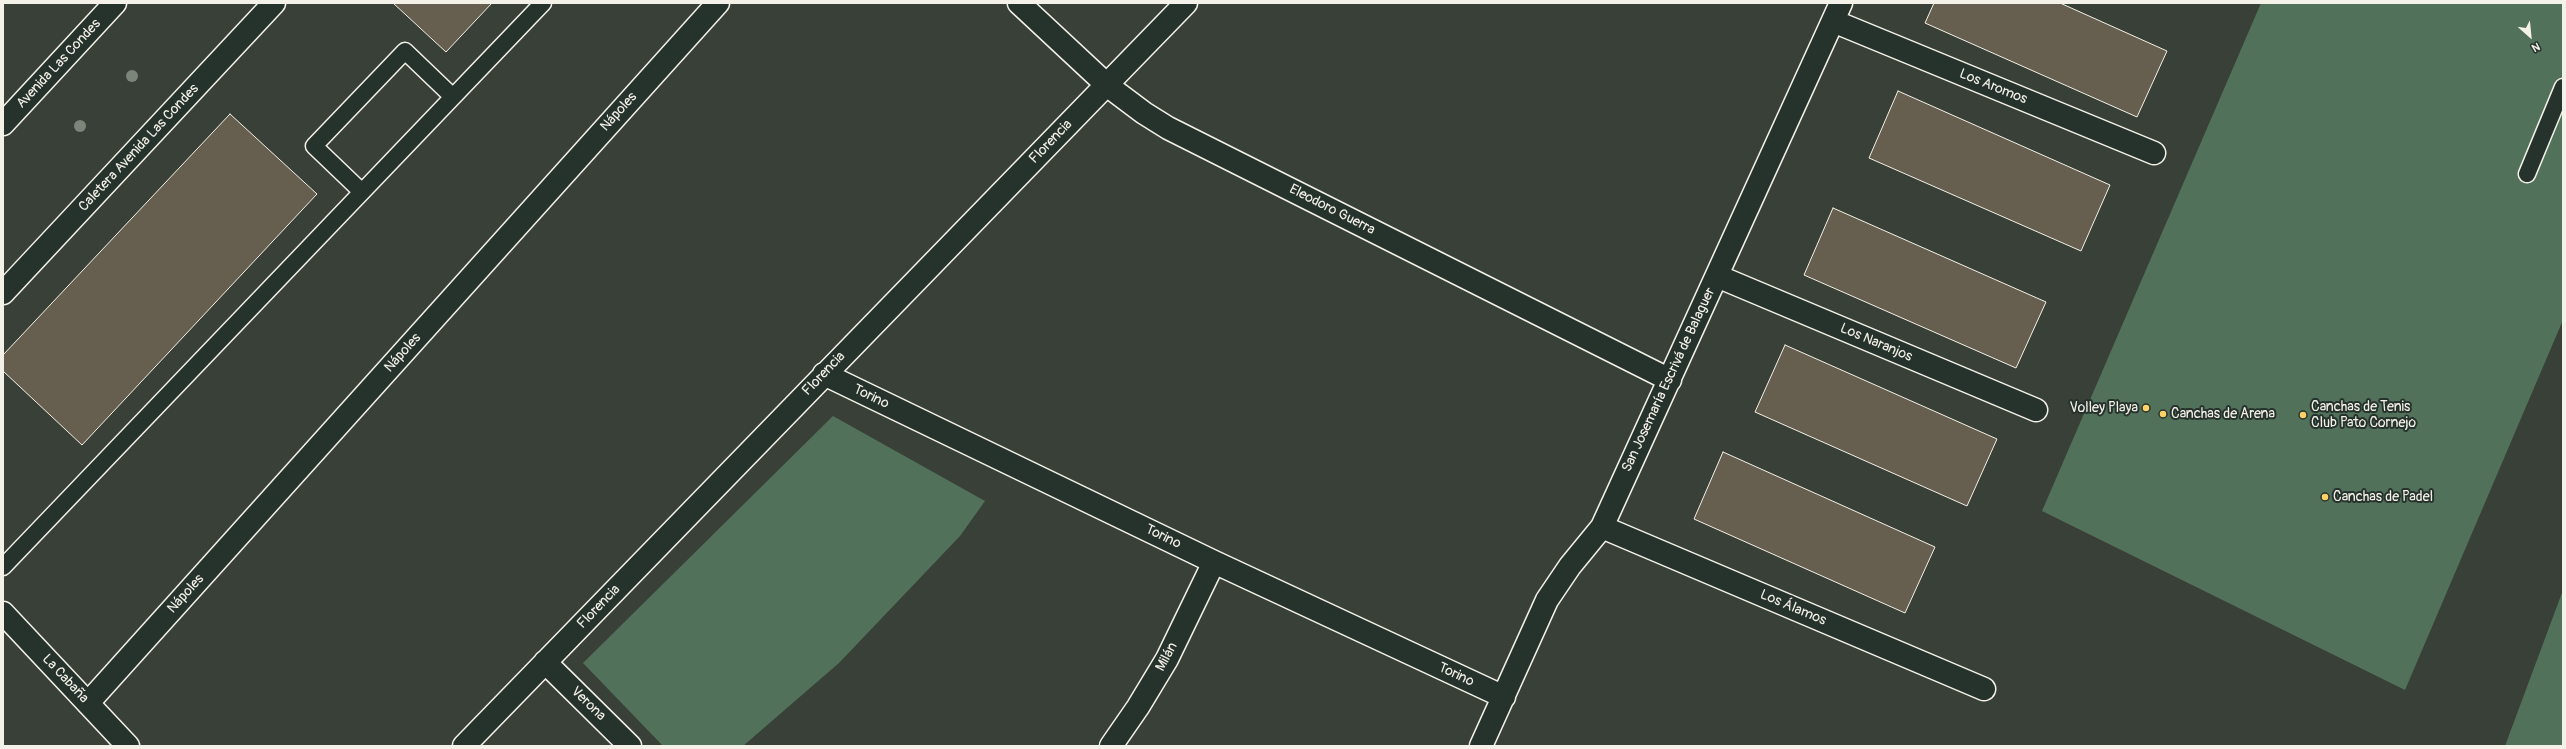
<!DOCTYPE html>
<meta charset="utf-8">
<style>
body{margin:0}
#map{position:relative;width:2566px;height:749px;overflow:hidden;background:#394037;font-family:Pangolin,sans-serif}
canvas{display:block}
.frame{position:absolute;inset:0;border:4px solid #f4f1e8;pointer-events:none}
.north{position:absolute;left:2510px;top:16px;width:40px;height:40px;-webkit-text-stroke:3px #26332d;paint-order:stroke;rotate:153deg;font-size:11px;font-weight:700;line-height:16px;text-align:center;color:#f4f1e8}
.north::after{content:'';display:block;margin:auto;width:14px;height:18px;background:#f4f1e8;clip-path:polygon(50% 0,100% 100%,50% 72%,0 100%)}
</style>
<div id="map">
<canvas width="2566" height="749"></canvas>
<div class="frame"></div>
<div class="north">N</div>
</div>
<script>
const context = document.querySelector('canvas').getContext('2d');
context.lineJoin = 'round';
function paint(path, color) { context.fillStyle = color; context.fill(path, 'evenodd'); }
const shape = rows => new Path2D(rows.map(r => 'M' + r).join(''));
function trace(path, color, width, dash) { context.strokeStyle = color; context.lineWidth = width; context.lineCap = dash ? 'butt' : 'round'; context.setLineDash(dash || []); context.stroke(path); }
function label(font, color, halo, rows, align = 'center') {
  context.font = font + ' Pangolin,sans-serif'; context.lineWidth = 4; context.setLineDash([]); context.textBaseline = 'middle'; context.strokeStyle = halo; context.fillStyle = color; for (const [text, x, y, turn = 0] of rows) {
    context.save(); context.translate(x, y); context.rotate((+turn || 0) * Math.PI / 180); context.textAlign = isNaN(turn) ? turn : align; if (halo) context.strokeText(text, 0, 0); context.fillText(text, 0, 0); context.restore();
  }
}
paint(shape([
 [2261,3,2563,3,2563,320,2405,690,2042,511],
 [833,416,985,501,960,536,839,663,743,746,663,746,583,663],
 [2563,590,2563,746,2505,746]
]), '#52715a');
const building = shape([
 [393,3,492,3,446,52,393,3],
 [1934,3,2060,3,2167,51,2137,117,1925,23,1934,3],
 [1898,91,2110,185,2081,251,1869,158,1898,91],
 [230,114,317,194,82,445,3,371,3,355,230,114],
 [1833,208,2046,302,2016,368,1804,275,1833,208],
 [1785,345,1997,439,1967,506,1755,412,1785,345],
 [1723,452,1935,547,1905,613,1694,519,1723,452]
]);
paint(building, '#665f4f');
trace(building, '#f4f1e8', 1);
const service = shape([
 [2527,174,2563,87],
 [362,192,314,146,405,51,453,97],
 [3,567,543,3]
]);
const minor = shape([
 [1019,3,1108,86,1144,113,1168,128,1670,380],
 [1833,21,2154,153],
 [1717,276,2036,410],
 [3,293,274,3],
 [824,374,1214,562,1504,697],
 [1602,527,1984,689],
 [545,662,630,746],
 [88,703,718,3],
 [464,746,1186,3],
 [1111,746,1138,707,1167,659,1214,562],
 [1481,746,1547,600,1570,566,1602,527,1841,3]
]);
const tertiary = shape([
 [3,613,128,746]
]);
const primary = shape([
 [3,124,115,3]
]);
trace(service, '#f4f1e8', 19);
trace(minor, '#f4f1e8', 25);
trace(tertiary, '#f4f1e8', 25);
trace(primary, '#f4f1e8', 25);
trace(service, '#26332d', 16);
trace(minor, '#26332d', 22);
trace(tertiary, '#26332d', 22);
trace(primary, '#26332d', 22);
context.fillStyle = '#7c8579';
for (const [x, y] of [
 [132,76],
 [80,126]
]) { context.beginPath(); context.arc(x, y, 6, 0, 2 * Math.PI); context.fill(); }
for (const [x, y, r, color] of [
 [2146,408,4,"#ffd166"],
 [2163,414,4,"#ffd166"],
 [2303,415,4,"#ffd166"],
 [2325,497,4,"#ffd166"]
]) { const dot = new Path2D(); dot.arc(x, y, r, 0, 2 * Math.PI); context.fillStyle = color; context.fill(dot); trace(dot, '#26332d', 1.5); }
label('14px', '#f4f1e8', '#26332d', [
 ["Avenida Las Condes",59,64,-47],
 ["Los Aromos",1993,87,22],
 ["Nápoles",619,112,-48],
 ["Florencia",1051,142,-46],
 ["Caletera Avenida Las Condes",139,148,-47],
 ["Eleodoro Guerra",1332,210,27],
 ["Los Naranjos",1876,343,23],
 ["Nápoles",403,353,-48],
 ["Florencia",824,374,-46],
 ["San Josemaría Escrivá de Balaguer",1669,380,-65],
 ["Torino",871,397,26],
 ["Torino",1163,537,26],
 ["Nápoles",186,594,-48],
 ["Florencia",599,607,-46],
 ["Los Álamos",1793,608,23],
 ["Milán",1167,657,-62],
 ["Torino",1456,675,25],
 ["La Cabaña",65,679,47],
 ["Verona",588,704,44]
]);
label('14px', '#f4f1e8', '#26332d', [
 ["Canchas de Tenis",2311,407],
 ["Club Pato Cornejo",2311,423],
 ["Volley Playa",2138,408,"right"],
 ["Canchas de Arena",2171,414],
 ["Canchas de Padel",2333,497]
], 'left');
</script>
